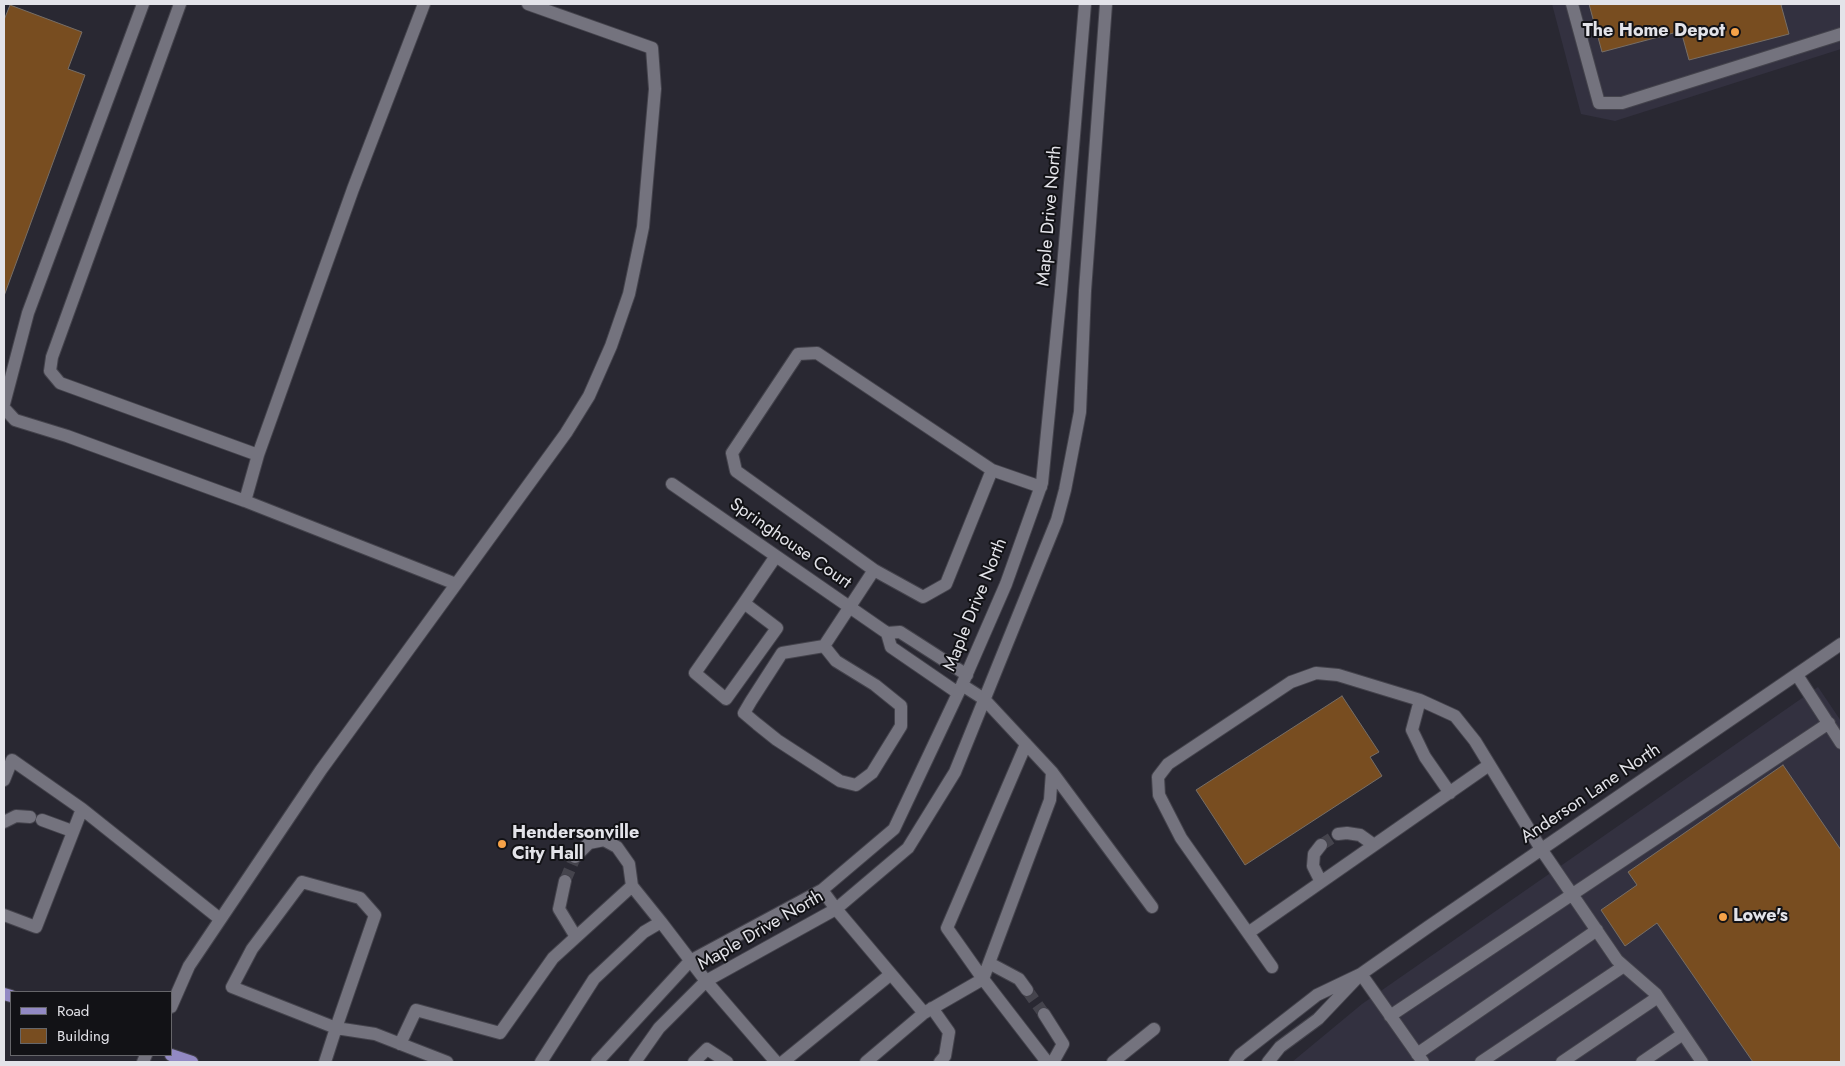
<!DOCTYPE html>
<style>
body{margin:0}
#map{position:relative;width:1845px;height:1066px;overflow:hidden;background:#292832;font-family:Jost,sans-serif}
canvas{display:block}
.frame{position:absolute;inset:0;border:5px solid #e3e3e9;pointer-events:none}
.legend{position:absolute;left:10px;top:991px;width:162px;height:65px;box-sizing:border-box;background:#121216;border:1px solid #66666a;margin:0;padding:6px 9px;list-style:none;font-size:15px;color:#e3e3e9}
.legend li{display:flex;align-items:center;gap:10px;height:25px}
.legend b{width:25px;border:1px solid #66666a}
</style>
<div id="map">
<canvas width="1845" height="1066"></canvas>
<div class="frame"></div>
<ul class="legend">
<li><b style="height:6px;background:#9289c3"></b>Road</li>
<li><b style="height:14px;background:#784d20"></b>Building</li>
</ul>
</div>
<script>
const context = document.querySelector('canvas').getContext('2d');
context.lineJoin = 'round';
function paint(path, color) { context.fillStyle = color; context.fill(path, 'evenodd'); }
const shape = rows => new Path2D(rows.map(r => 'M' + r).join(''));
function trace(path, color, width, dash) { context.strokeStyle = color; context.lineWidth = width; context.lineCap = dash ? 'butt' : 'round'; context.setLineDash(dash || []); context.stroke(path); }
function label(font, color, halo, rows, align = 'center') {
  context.font = font + ' Jost,sans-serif'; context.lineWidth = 4; context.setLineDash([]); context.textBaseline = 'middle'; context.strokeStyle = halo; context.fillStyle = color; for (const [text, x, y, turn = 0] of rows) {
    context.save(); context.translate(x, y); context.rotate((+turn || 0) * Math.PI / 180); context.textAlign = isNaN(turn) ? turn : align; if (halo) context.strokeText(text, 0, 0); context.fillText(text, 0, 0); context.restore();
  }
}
paint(shape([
 [1552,4,1841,4,1841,49,1615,121,1581,114],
 [1818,687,1841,721,1841,1062,1292,1062,1362,1004]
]), '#333140');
const building = shape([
 [1589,4,1785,4,1781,5,1789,34,1689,60,1681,31,1602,52,1589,4],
 [10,5,82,32,68,69,85,75,4,296,4,20,10,5],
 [1342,696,1379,752,1370,757,1382,776,1245,865,1196,790,1342,696],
 [1783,765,1841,850,1841,1062,1753,1062,1657,923,1625,946,1601,910,1637,885,1628,872,1783,765]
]);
paint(building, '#784d20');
trace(building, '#776e66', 1);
trace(shape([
 [1321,845,1338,834],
 [565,881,575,857],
 [1027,990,1044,1014]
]), '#45444d', 12, [12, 6]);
const minor = shape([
 [180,4,52,357,50,371,60,383,258,455,353,189,424,4],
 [1572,4,1599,103,1622,103,1841,34],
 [4,404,28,313,143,4],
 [4,408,15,420,67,436,245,501,456,584],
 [672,484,887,633],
 [245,501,258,455],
 [874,570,736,471,732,453,798,354,817,353,992,470],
 [744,603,777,628,726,699,695,673,744,603,776,556],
 [824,646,836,661,875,685,901,706,901,726,872,773,856,785,840,781,777,740,757,724,744,713,751,701,782,653,824,646,874,570,923,597,946,584,992,470,1041,487],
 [1797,675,1841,743],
 [962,685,984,699,1052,772,1050,800,983,979,1047,1062],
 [958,693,891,647,887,633,900,632,967,675],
 [1420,700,1412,730,1425,757,1450,793],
 [1052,772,1152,907],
 [4,780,12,760,82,809,220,919],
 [42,820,72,831],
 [4,822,16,816,30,817],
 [1338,834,1347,833,1360,835,1374,845],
 [1321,845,1314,854,1313,866,1321,882],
 [575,857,589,843,604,840,617,847,629,864,632,886],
 [565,881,559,909,576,937],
 [302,882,360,898,375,915,336,1028,232,987,252,949,302,882],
 [822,890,836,909,924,1013,983,979,947,928,1026,744],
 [4,915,36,927,82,809],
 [1248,933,1489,765],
 [989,963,1019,979,1027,990],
 [1272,967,1181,838,1159,795,1158,777,1168,764,1291,682,1316,673,1338,675,1420,700,1455,716,1475,741,1541,849,1617,960,1656,994,1702,1062],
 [1361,974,1423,1062],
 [171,1007,189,966,321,770,566,433,589,396,611,346,629,294,643,227,655,89,652,48,528,4],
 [932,1008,949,1032,945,1056,940,1062],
 [1044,1014,1063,1044,1053,1062],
 [1390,1016,1829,723],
 [400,1044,416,1010,500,1033,553,958,632,886,661,922],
 [1417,1054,1597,930],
 [143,1062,146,1055],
 [325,1062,336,1028,375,1034,447,1062],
 [541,1062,594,979,644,932,661,922,706,981,776,1062],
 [597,1062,690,961,822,890,894,829,962,685,1006,584,1042,483,1061,291,1085,4],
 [635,1062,659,1028,706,981,836,909,908,848,955,772,1057,520,1065,490,1080,412,1085,291,1106,4],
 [694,1062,707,1049,727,1062],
 [783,1062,891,974],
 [866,1062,924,1013],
 [1113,1062,1154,1029],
 [1235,1062,1240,1055,1317,995,1361,974,1428,927,1841,644],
 [1268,1062,1280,1047,1318,1019,1356,979],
 [1481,1062,1624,966],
 [1562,1062,1658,997],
 [1642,1062,1683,1034]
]);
const major = shape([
 [4,994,11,996],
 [171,1055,192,1062]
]);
trace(minor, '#44434c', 14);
trace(major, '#44434c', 14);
trace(minor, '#74737e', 12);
trace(major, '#9289c3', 12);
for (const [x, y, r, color] of [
 [1735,32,5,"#f6a248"],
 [502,844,5,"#f6a248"],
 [1723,917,5,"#f6a248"]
]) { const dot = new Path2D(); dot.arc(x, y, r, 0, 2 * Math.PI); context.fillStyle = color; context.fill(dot); trace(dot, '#121216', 2); }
label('bold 18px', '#e3e3e9', '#121216', [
 ["The Home Depot",1725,32,"right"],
 ["Hendersonville",512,834],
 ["City Hall",512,855],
 ["Lowe's",1733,917]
], 'left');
label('18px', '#e3e3e9', '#121216', [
 ["Maple Drive North",1050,216,-85],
 ["Springhouse Court",790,544,35],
 ["Maple Drive North",976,605,-68],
 ["Anderson Lane North",1591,794,-34],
 ["Maple Drive North",761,931,-30]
]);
</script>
